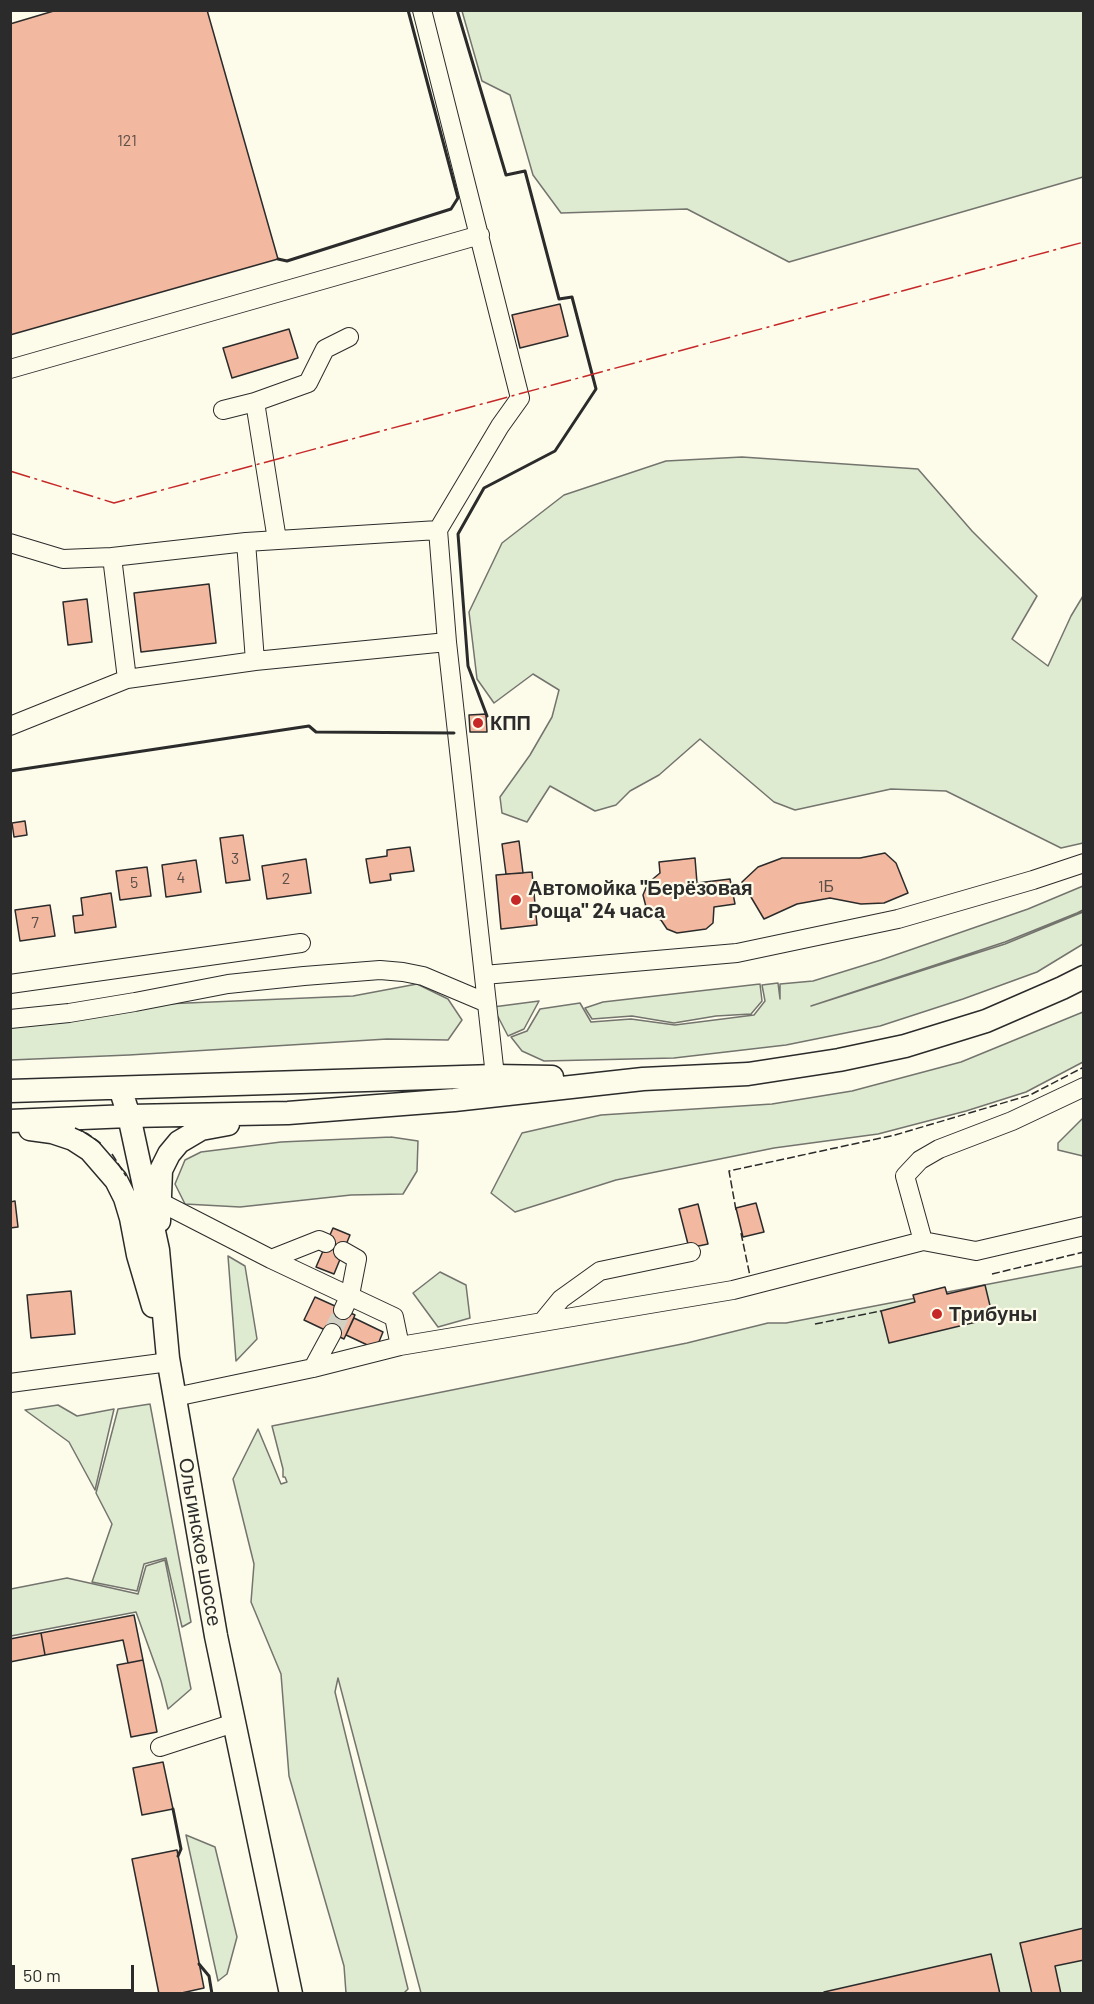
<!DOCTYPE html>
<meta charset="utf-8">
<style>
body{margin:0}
#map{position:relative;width:1094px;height:2004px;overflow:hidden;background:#fdfbea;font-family:Barlow,sans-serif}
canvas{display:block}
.frame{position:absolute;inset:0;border:12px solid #2b2b2b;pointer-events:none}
.scale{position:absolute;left:12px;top:1965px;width:122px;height:27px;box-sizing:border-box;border:3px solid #2b2b2b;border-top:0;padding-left:8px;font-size:18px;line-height:21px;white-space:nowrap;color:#2b2b2b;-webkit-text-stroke:4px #fdfbea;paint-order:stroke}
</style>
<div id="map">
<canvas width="1094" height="2004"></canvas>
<div class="frame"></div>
<div class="scale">50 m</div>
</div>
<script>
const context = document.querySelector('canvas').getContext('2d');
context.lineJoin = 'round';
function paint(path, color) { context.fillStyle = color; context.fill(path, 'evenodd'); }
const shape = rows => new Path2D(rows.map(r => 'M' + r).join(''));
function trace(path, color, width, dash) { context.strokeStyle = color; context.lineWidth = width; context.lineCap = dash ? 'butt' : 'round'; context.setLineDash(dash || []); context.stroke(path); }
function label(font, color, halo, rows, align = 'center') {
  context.font = font + ' Barlow,sans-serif'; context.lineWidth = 4.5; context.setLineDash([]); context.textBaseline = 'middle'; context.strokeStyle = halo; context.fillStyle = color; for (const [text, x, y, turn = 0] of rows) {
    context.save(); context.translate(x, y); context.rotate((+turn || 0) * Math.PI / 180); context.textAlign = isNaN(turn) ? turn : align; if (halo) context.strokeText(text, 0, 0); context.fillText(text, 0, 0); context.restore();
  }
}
const green = shape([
 [462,11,1083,11,1083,177,789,262,687,209,561,213,533,175,510,95,482,81,462,11],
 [742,457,918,469,972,531,1037,596,1012,639,1048,666,1071,616,1083,596,1083,843,1061,848,946,791,891,789,795,810,774,802,700,739,659,775,630,791,616,805,595,811,550,786,527,822,502,813,500,797,530,755,552,717,559,690,533,674,494,703,477,679,469,612,502,543,564,495,666,461,742,457],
 [1083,886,1083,910,1077,913,1005,942,811,1006,1005,944,1083,912,1083,944,1037,972,963,999,880,1026,786,1045,674,1058,544,1061,522,1051,511,1037,527,1031,540,1009,580,1003,591,1022,631,1019,675,1025,754,1015,765,1001,762,985,778,983,780,999,780,984,813,981,881,960,1028,909,1083,886],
 [417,984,448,999,462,1020,448,1040,387,1039,129,1055,11,1060,10,1027,164,1004,353,996,417,984],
 [760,984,762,1001,751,1014,716,1016,674,1023,632,1016,592,1019,585,1008,603,1002,760,984],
 [539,1001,524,1029,508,1036,493,1007,539,1001],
 [1083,1012,1083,1062,1026,1092,966,1111,878,1134,774,1148,616,1180,515,1212,491,1193,522,1133,601,1115,772,1104,852,1091,961,1062,1083,1012],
 [1082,1119,1084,1119,1083,1156,1058,1150,1058,1143,1082,1119],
 [391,1137,418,1141,417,1171,403,1194,351,1195,240,1207,185,1204,175,1184,185,1160,201,1152,281,1142,391,1137],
 [228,1256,245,1266,257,1339,236,1361,228,1256],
 [1083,1266,1083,1993,421,1993,338,1678,335,1692,408,1989,404,1993,346,1993,344,1966,289,1776,281,1674,251,1602,254,1564,233,1479,258,1429,281,1484,287,1482,285,1477,283,1477,283,1469,272,1426,687,1343,768,1323,786,1323,1083,1266],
 [440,1272,466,1285,470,1318,438,1327,413,1293,440,1272],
 [150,1404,191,1622,182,1627,166,1558,144,1564,137,1591,92,1582,112,1524,96,1493,118,1409,150,1404],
 [58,1405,77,1416,114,1409,95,1490,69,1442,25,1410,58,1405],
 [165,1560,191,1689,168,1709,161,1681,136,1612,11,1636,11,1589,67,1578,138,1594,146,1566,165,1560],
 [186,1835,215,1847,237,1937,227,1974,218,1981,186,1835]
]);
paint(green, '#deebd1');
trace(green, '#74746e', 1.5);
const building = shape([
 [57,10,207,10,278,259,10,335,10,24,57,10],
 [560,304,568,336,520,348,512,315,560,304],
 [289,329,298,358,232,378,223,348,289,329],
 [209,584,216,643,141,652,134,593,209,584],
 [87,599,92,642,68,645,63,602,87,599],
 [486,714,487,732,470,732,469,715,486,714],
 [25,821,27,835,14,837,12,823,25,821],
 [243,835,250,880,226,883,220,838,243,835],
 [519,841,523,873,506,874,502,844,519,841],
 [410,847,414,871,390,874,391,880,370,883,366,859,387,856,387,850,410,847],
 [885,853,896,863,908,893,884,903,861,904,830,898,797,904,764,919,742,882,758,867,782,858,860,858,885,853],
 [695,858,697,883,730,879,735,904,714,907,713,923,706,929,677,933,667,929,661,920,654,917,646,907,643,895,648,883,660,873,659,862,695,858],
 [306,859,311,893,267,899,262,866,306,859],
 [196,860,201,892,166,897,162,865,196,860],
 [147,867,151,896,120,900,116,871,147,867],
 [532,872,537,925,501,929,496,875,532,872],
 [111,893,116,927,75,933,73,916,83,915,81,898,111,893],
 [50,905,55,936,20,941,15,910,50,905],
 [15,1201,18,1227,10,1228,10,1202,15,1201],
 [756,1203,764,1232,743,1237,736,1208,756,1203],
 [698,1204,708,1244,689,1248,679,1209,698,1204],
 [333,1228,350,1235,334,1274,316,1267,333,1228],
 [985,1285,993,1318,889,1343,881,1311,915,1302,913,1295,945,1287,947,1294,985,1285],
 [71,1291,75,1334,31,1338,27,1295,71,1291],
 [315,1297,355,1315,344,1339,304,1320,315,1297],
 [354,1318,383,1332,376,1349,346,1335,354,1318],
 [134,1615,143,1660,128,1663,123,1640,45,1655,41,1633,134,1615],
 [41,1633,45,1655,10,1662,10,1639,41,1633],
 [143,1660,157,1732,131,1737,117,1665,143,1660],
 [163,1762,173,1809,142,1815,133,1768,163,1762],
 [177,1850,204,1988,177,1994,159,1994,132,1859,177,1850],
 [1084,1928,1084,1960,1055,1966,1061,1994,1032,1994,1020,1943,1084,1928],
 [991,1954,1000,1994,824,1994,824,1992,991,1954]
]);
paint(building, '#f2b8a0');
trace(building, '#2b2b2b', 1.5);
trace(shape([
 [332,1333,343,1310]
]), '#d3d1c4', 18, [18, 9]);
const minor = shape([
 [422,10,520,398,500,426,438,530,447,642,495,1076],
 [10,369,480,235],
 [255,402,277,540],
 [223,410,255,402,308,383,325,349,349,337],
 [246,542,255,661],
 [10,543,63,559,112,557,246,542,438,530],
 [112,557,127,679,255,661,447,642],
 [10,726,127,679],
 [484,975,737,953,898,919,1033,880,1084,863],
 [10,984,301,943],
 [10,1019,69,1013,135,1002,228,984,304,976,380,970,403,972,423,976,487,1003],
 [160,1202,271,1259,394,1317,400,1346],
 [923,1241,905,1176,920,1160,939,1149,1012,1121,1084,1087],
 [271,1259,319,1240,326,1243],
 [343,1310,350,1295,357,1259,343,1251],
 [543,1321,561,1299,600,1271,691,1252],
 [313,1368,332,1333],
 [10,1383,169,1362],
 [175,1397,313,1368,400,1346,733,1290,923,1241,976,1251,1084,1226],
 [160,1747,234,1723]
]);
const major = shape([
 [120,1088,129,1116,158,1250,168,1358,216,1636,291,1994],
 [10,1091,495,1076,552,1077],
 [10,1121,129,1116,288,1113,454,1100,643,1079,748,1074,839,1060,905,1046,986,1021,1062,988,1084,977],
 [30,1129,52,1132,73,1139,90,1150,116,1180,125,1198,131,1218,138,1255,153,1306],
 [159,1221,161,1170,169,1154,179,1142,201,1129,228,1124]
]);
trace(minor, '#2b2b2b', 20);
trace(major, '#2b2b2b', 25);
trace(minor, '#fdfbea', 18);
trace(major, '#fdfbea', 22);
trace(shape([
 [75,1128,88,1134,103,1145],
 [112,1154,126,1176],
 [736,1210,729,1171,895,1135,1030,1095,1084,1067],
 [741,1233,750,1276],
 [992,1274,1084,1252],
 [815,1324,881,1311]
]), '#2b2b2b', 1.5, [8, 3]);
trace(shape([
 [457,10,506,175,525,171,559,299,572,297,596,389,555,451,484,488,458,534,468,666,487,716],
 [278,259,287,261,451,209,458,198,408,10],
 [10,771,309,726,316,732,454,733],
 [173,1809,181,1849,178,1856],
 [199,1964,209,1976,212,1994]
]), '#2b2b2b', 3);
trace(shape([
 [10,471,114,503,1084,242]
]), '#c62828', 1.5, [21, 4.5, 3, 4.5]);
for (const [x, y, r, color] of [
 [478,723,6,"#c62828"],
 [516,900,6,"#c62828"],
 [937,1314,6,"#c62828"]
]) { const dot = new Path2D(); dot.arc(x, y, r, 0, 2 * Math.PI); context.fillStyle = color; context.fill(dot); trace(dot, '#fdfbea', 2); }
label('16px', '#5d4e48', null, [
 ["121",127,141],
 ["3",235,859],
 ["4",181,878],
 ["2",286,879],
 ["5",134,883],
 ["1Б",826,887],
 ["7",35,923]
]);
label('bold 20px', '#2b2b2b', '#fdfbea', [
 ["КПП",490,723],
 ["Автомойка \"Берёзовая",528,888],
 ["Роща\" 24 часа",528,911],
 ["Трибуны",949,1314]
], 'left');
label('20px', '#2b2b2b', '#fdfbea', [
 ["Ольгинское шоссе",200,1542,80]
]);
</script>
